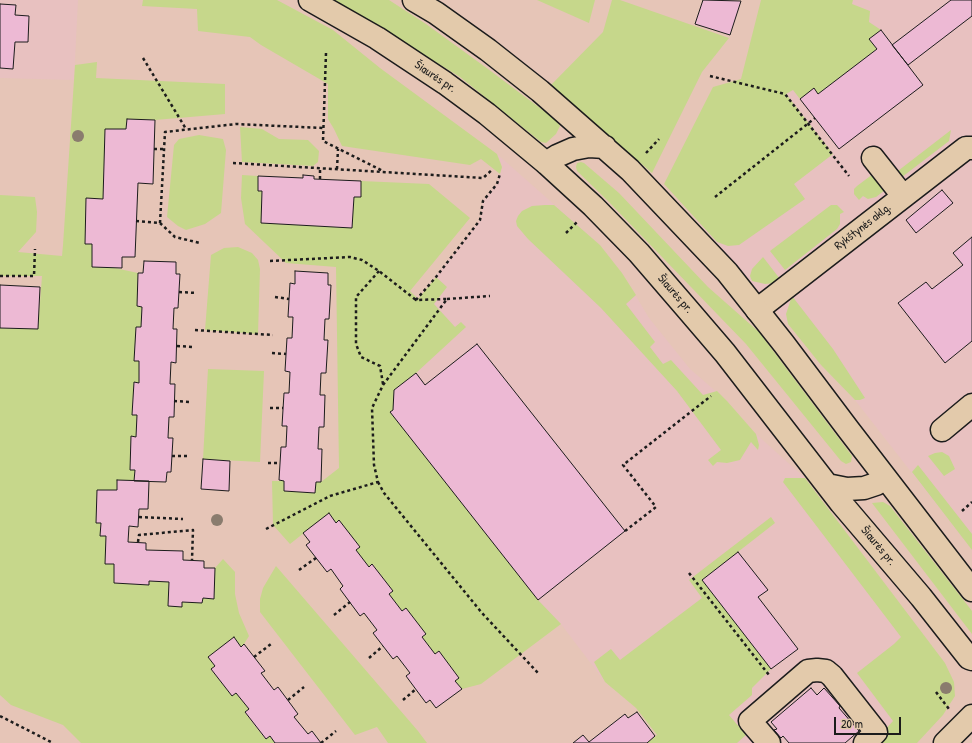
<!DOCTYPE html>
<meta charset="utf-8">
<style>
body{margin:0}
#map{position:relative;width:972px;height:743px;overflow:hidden;background:#e6c5b7;font-family:"Patrick Hand",sans-serif}
canvas{display:block}
.scale{position:absolute;left:834px;top:717px;width:67px;height:18px;box-sizing:border-box;border:2px solid #1c1c1c;border-top:0;padding-left:5px;font-size:12px;line-height:14px;white-space:nowrap;color:#1c1c1c;-webkit-text-stroke:3px #e3caab;paint-order:stroke}
</style>
<div id="map">
<canvas width="972" height="743"></canvas>
<div class="scale">20 m</div>
</div>
<script>
const context = document.querySelector('canvas').getContext('2d');
context.lineJoin = 'round';
function paint(path, color) { context.fillStyle = color; context.fill(path, 'evenodd'); }
const shape = rows => new Path2D(rows.map(r => 'M' + r).join(''));
function trace(path, color, width, dash) { context.strokeStyle = color; context.lineWidth = width; context.lineCap = dash ? 'butt' : 'round'; context.setLineDash(dash || []); context.stroke(path); }
function label(font, color, halo, rows, align = 'center') {
  context.font = font + ' "Patrick Hand",sans-serif'; context.lineWidth = 3; context.setLineDash([]); context.textBaseline = 'middle'; context.strokeStyle = halo; context.fillStyle = color; for (const [text, x, y, turn = 0] of rows) {
    context.save(); context.translate(x, y); context.rotate((+turn || 0) * Math.PI / 180); context.textAlign = isNaN(turn) ? turn : align; if (halo) context.strokeText(text, 0, 0); context.fillText(text, 0, 0); context.restore();
  }
}
paint(shape([
 [0,0,78,0,74,80,0,78],
 [820,0,972,0,972,550,855,400,821,365,788,324,664,184],
 [497,154,600,245,622,273,649,318,690,369,727,401,756,434,805,478,945,663,954,682,955,696,943,715,917,743,663,743,636,708,605,682,561,624,537,623,384,493,375,354,480,220,483,201,497,184,502,167]
]), '#e8c1c0');
paint(shape([
 [143,0,277,0,333,30,380,68,497,154,502,167,500,174,481,159,470,165,342,146,334,129,328,119,328,84,261,45,250,37,198,31,197,9,142,6],
 [334,0,389,0,426,24,488,69,556,120,560,126,556,134,546,143,541,142,460,77],
 [537,0,595,0,589,23],
 [612,0,620,0,729,38,702,72,652,173,551,85,603,32],
 [761,0,853,0,852,4,870,11,869,22,881,30,869,39,877,49,818,94,800,99,793,90,786,94,833,154,794,184,805,199,739,245,728,246,717,242,664,184,713,87,741,79],
 [97,62,96,78,225,84,225,114,155,120,127,119,126,129,105,129,103,199,86,198,85,243,92,244,92,267,110,267,138,273,137,306,142,307,141,327,135,361,139,361,139,383,134,383,132,415,137,415,136,437,131,437,130,470,135,470,134,481,117,480,117,490,97,490,96,523,101,523,100,536,106,536,106,564,114,564,114,583,148,585,149,581,169,582,168,606,181,607,182,602,202,603,203,598,214,598,215,568,223,559,235,572,235,594,239,613,249,636,244,644,241,647,234,637,208,657,215,666,211,670,232,696,236,693,249,709,245,713,265,739,270,736,275,743,81,743,63,725,11,705,0,695,0,328,38,329,42,276,0,276,0,195,35,197,37,212,36,232,18,252,62,256,63,245,75,65],
 [240,127,262,129,279,139,308,140,319,151,318,162,313,166,242,162],
 [951,130,949,141,876,197,868,199,863,196,859,200,854,194,854,189,857,186,873,174,881,184],
 [199,135,223,139,226,150,221,213,205,224,186,230,178,226,167,217,174,145,179,139],
 [581,162,584,163,619,193,708,287,759,332,852,456,851,462,846,464,841,461,746,344,608,201,577,171,576,167,577,163],
 [242,175,258,176,258,191,262,191,261,223,352,228,354,197,361,197,361,181,429,184,470,218,410,291,418,299,436,277,447,287,434,304,455,327,461,322,466,327,416,373,394,390,393,410,390,412,538,600,561,624,481,684,462,689,455,681,459,677,439,651,435,654,422,637,426,634,406,608,402,611,389,594,393,591,373,564,369,567,356,550,360,547,339,520,336,523,329,513,290,544,273,525,272,481,284,481,284,491,315,493,316,482,321,482,339,468,336,267,286,263,245,224,241,198],
 [545,205,554,205,600,245,622,273,636,295,626,304,655,342,650,347,663,364,671,360,703,395,717,391,727,401,756,434,759,445,758,450,751,442,740,460,727,463,717,462,713,466,708,460,721,450,677,391,601,308,528,239,517,226,516,221,518,216,522,211,532,206],
 [831,205,837,205,844,212,840,214,840,224,837,229,785,270,770,251],
 [238,247,252,253,258,260,260,269,258,334,205,330,211,255,224,248],
 [763,257,780,279,775,283,765,284,752,281,750,276,752,269],
 [792,296,833,349,865,398,860,400,855,400,821,365,788,324,786,314],
 [208,369,264,371,260,462,203,459],
 [942,452,949,456,955,469,944,476,928,456,935,453],
 [918,465,972,534,972,550,912,472],
 [785,478,805,478,945,663,954,682,955,696,943,715,917,743,873,743,893,721,857,673,894,644,901,637,783,482],
 [883,502,890,506,972,611,972,634,872,503],
 [771,517,775,523,702,580,771,669,752,688,752,695,729,715,746,735,737,743,647,743,657,735,636,708,605,682,594,662,611,649,620,660,702,598,689,580],
 [276,566,418,731,427,743,388,743,377,727,355,735,260,612,260,599,263,588]
]), '#c6d78b');
const building = shape([
 [703,0,741,1,730,35,695,24,703,0],
 [951,0,972,0,972,16,908,65,892,45,951,0],
 [0,4,16,5,15,15,29,16,28,42,15,42,13,69,0,68,0,4],
 [881,30,923,85,839,149,800,99,814,88,818,94,877,49,869,39,881,30],
 [127,119,155,120,153,184,138,183,135,257,122,257,122,268,92,267,92,244,85,244,86,198,103,199,105,129,126,129,127,119],
 [303,175,314,176,314,179,361,181,361,197,354,197,352,228,261,223,262,191,258,191,258,176,303,178,303,175],
 [942,190,953,203,916,233,906,220,942,190],
 [972,237,972,341,945,363,898,303,926,282,932,289,963,265,953,253,972,237],
 [144,261,176,262,176,274,180,274,178,308,174,308,173,329,177,329,176,363,171,362,170,384,175,384,174,417,169,417,168,438,173,438,171,472,167,472,166,482,134,481,135,470,130,470,131,436,136,437,137,415,132,415,134,382,139,383,139,361,134,361,136,327,141,327,142,307,137,306,138,273,143,273,144,261],
 [295,271,328,273,328,285,331,285,329,319,325,319,324,340,328,340,326,373,321,373,320,395,325,395,324,427,319,427,318,449,322,449,321,482,316,482,315,493,284,491,284,481,279,480,281,447,286,447,287,426,282,426,284,393,289,393,290,372,285,371,287,338,292,338,293,317,288,317,290,283,295,284,295,271],
 [0,285,40,287,38,329,0,328,0,285],
 [477,344,625,531,538,600,390,412,393,410,394,390,416,373,425,385,477,344],
 [203,459,230,461,229,491,201,489,203,459],
 [117,480,149,481,148,509,139,509,138,527,129,526,128,542,146,543,146,550,183,551,183,560,204,561,204,568,215,568,214,599,203,598,202,603,182,602,182,607,168,606,169,582,149,581,149,585,114,583,114,564,105,564,106,536,100,536,101,523,96,523,97,490,117,490,117,480],
 [329,513,336,523,339,520,360,547,356,550,369,567,372,564,393,591,389,594,402,611,406,608,426,634,422,637,435,654,439,651,459,678,455,681,462,689,436,708,430,700,426,703,406,676,410,673,397,656,393,659,373,633,377,630,364,613,360,616,340,589,343,586,331,569,327,572,306,545,310,542,303,533,329,513],
 [738,552,768,590,758,597,798,649,771,669,702,580,738,552],
 [234,637,241,647,244,644,265,671,261,673,274,690,278,687,298,714,294,717,308,734,312,731,321,743,275,743,270,736,266,739,245,712,249,709,236,693,232,696,211,669,215,666,208,657,234,637],
 [811,688,817,695,824,688,840,706,839,708,859,731,845,743,789,743,783,736,781,738,774,730,777,729,771,722,811,688],
 [637,712,655,736,647,743,573,743,583,735,589,742,625,714,628,718,637,712]
]);
paint(building, '#edb9d4');
trace(building, '#1c1c1c', 1);
const minor = shape([
 [873,158,903,196],
 [757,310,966,148,972,148],
 [942,430,972,405],
 [769,743,750,721,808,671,817,670,826,671,832,676,876,732,865,743]
]);
const major = shape([
 [310,0,377,38,445,83,487,114,546,163,593,206,639,253,689,311,725,353,841,503,921,597,969,658,972,659],
 [414,0,436,13,488,50,540,91,630,170,649,190,727,272,784,344,848,429,972,590],
 [546,163,557,156,573,149,589,146,605,147],
 [827,485,847,489,864,488,876,484,885,478],
 [945,743,972,716]
]);
trace(minor, '#1c1c1c', 25);
trace(major, '#1c1c1c', 25);
trace(shape([
 [326,53,323,141,383,171],
 [143,58,186,129],
 [710,76,785,94,849,176],
 [154,149,164,149],
 [646,153,659,139],
 [233,163,483,178,493,169],
 [337,169,338,149],
 [320,179,320,169],
 [715,197,815,118],
 [136,221,160,223,175,237,200,243],
 [160,223,165,132,236,124,323,128],
 [566,233,577,222],
 [270,261,350,257,362,260,379,271,416,300],
 [379,271,356,297,356,344,361,357,380,366,383,384],
 [0,276,34,276,35,249],
 [179,292,197,293],
 [275,297,289,299],
 [447,299,490,296],
 [195,330,273,335],
 [177,346,194,347],
 [272,353,286,354],
 [174,401,191,402],
 [270,408,283,408],
 [172,456,187,456],
 [268,463,280,463],
 [378,482,384,493,482,613,538,673],
 [962,511,972,502],
 [139,517,183,519],
 [266,529,330,496,378,482,374,465,372,408,383,385,447,299,416,300,436,277,480,220,483,201,497,184,500,174],
 [625,531,656,507,623,465,711,396],
 [138,542,139,535,193,530,192,560],
 [299,570,316,558],
 [689,573,769,675],
 [334,615,350,602],
 [254,657,271,644],
 [369,658,383,646],
 [936,692,949,709],
 [288,700,304,687],
 [403,700,416,689],
 [0,716,53,743],
 [321,743,336,731]
]), '#1c1c1c', 2.5, [3, 3]);
trace(minor, '#e3caab', 22);
trace(major, '#e3caab', 22);
context.fillStyle = '#8a7c6e';
for (const [x, y] of [
 [78,136],
 [217,520],
 [946,688]
]) { context.beginPath(); context.arc(x, y, 6, 0, 2 * Math.PI); context.fill(); }
label('12px', '#1c1c1c', '#e3caab', [
 ["Šiaurės pr.",435,77,34],
 ["Rykštynės aklg.",863,227,-38],
 ["Šiaurės pr.",675,294,49],
 ["Šiaurės pr.",878,546,50]
]);
</script>
